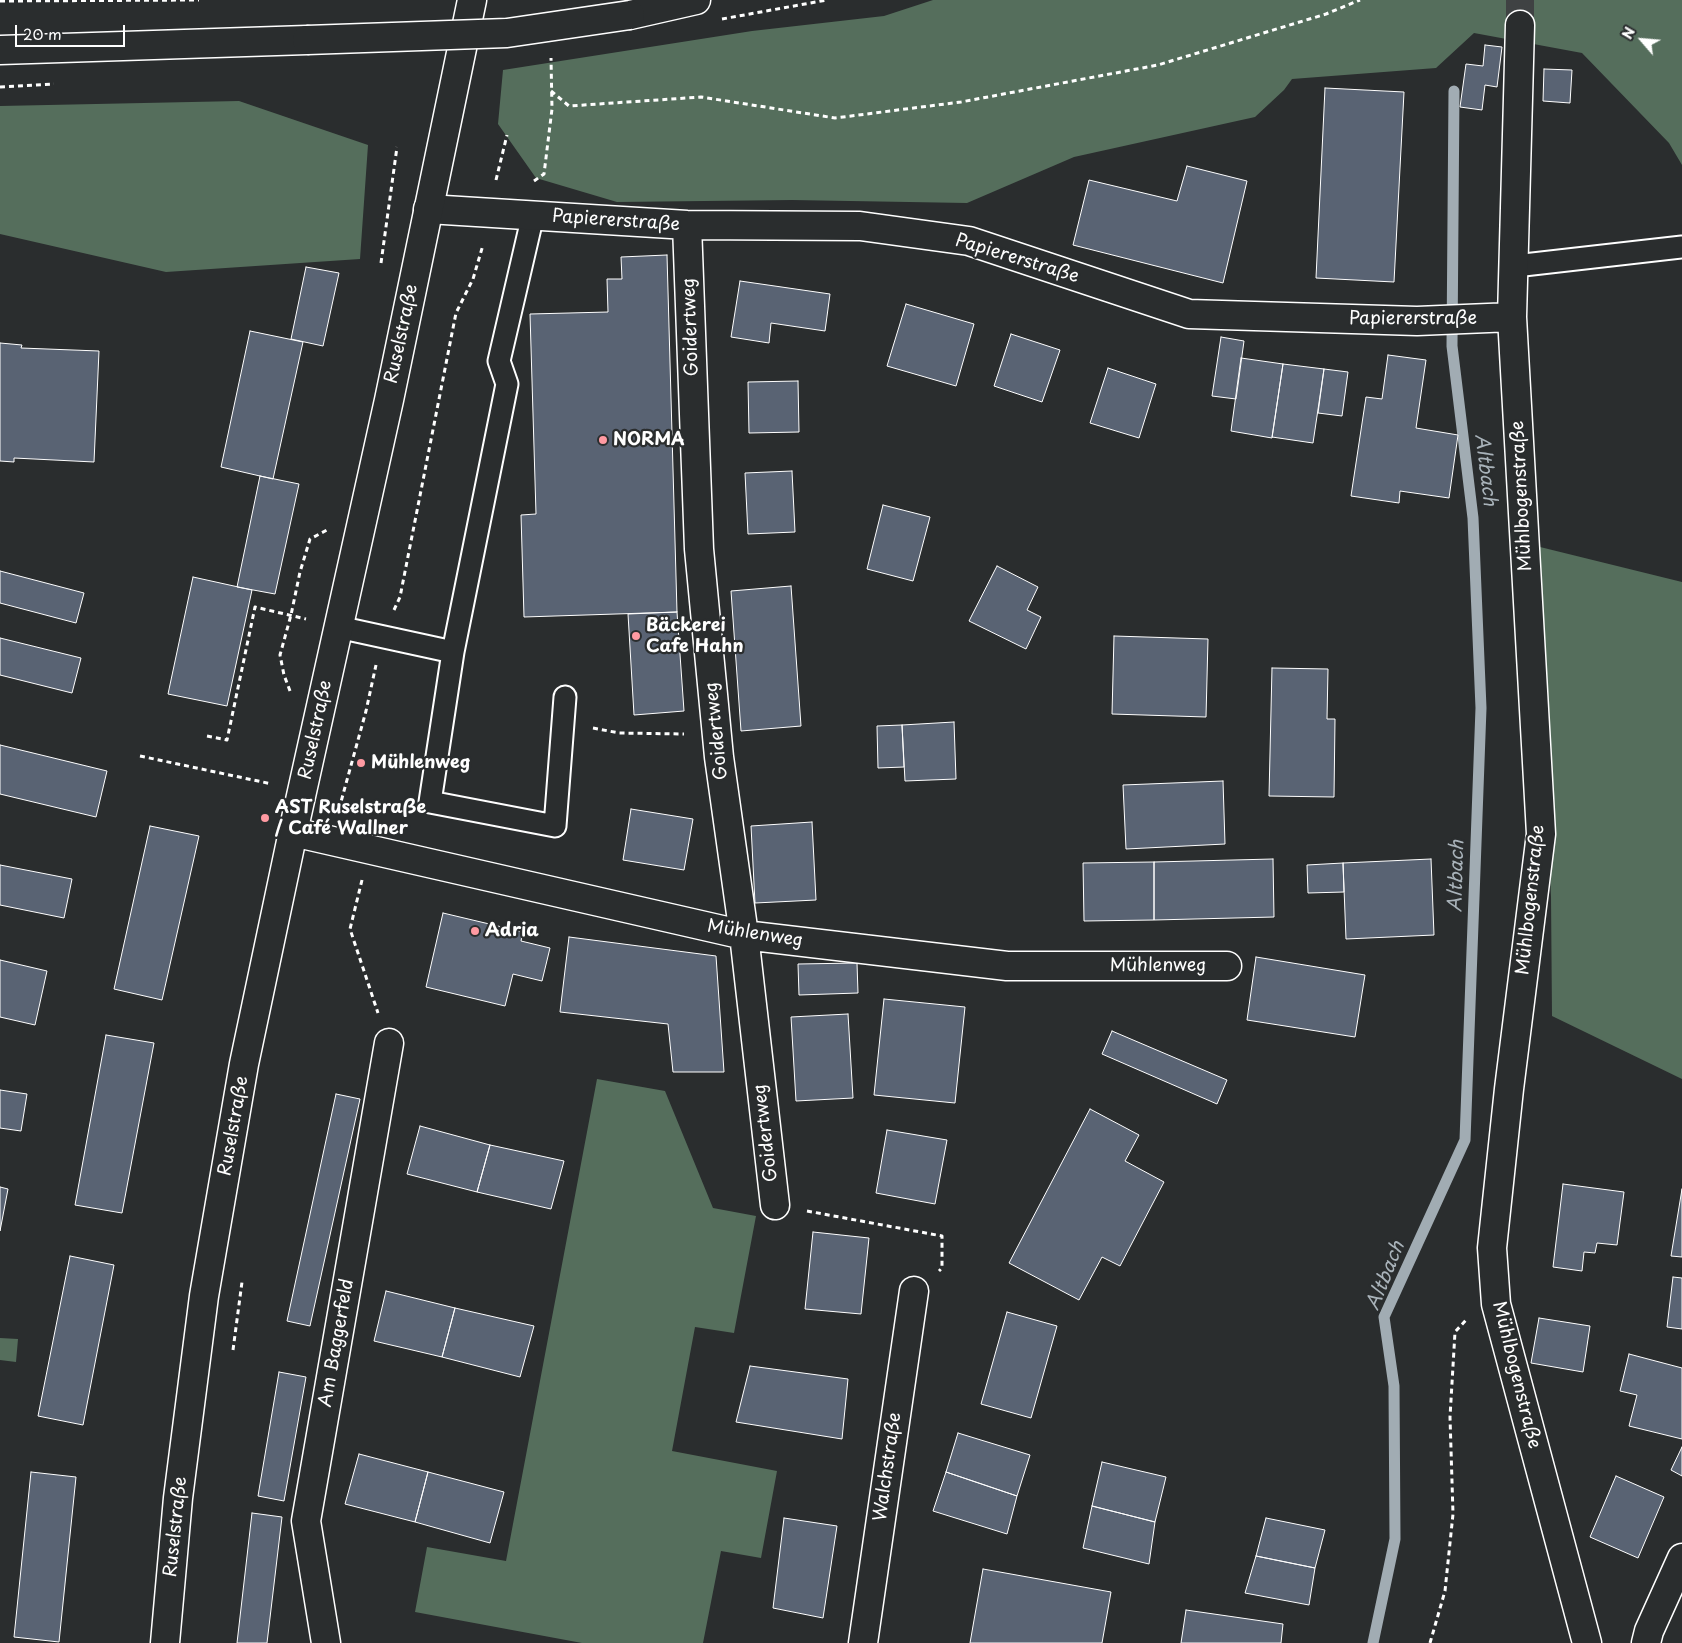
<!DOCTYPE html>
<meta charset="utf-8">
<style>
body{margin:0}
#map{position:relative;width:1682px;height:1643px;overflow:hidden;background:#2a2d2e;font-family:"Playpen Sans",sans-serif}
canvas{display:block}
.north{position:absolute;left:1617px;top:15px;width:50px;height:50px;-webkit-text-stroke:4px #2a2d2e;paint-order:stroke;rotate:297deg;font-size:14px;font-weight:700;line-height:20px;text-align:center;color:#fff}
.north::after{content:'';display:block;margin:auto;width:18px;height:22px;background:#fff;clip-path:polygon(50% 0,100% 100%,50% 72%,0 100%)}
.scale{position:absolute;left:15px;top:25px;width:110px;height:22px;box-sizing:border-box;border:2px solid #fff;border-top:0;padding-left:6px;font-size:15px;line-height:18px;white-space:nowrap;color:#fff;-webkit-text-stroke:4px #2a2d2e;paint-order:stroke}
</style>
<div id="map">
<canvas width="1682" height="1643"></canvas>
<div class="north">N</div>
<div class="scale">20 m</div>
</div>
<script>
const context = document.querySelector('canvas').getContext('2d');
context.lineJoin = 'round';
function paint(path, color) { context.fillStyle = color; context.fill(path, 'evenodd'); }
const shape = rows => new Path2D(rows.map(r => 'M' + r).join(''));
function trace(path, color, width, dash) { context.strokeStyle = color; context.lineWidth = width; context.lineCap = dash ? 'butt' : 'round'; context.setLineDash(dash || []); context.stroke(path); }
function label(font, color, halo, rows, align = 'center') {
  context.font = font + ' "Playpen Sans",sans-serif'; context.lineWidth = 4.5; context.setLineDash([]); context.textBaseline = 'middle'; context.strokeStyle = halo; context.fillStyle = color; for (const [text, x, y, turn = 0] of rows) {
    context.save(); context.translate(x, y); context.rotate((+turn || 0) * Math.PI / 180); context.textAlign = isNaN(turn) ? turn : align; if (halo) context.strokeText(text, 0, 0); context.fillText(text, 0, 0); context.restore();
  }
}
paint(shape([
 [933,0,1682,0,1682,165,1669,143,1582,53,1474,33,1436,68,1292,79,1284,90,1255,117,1074,157,967,203,792,200,617,202,536,178,498,124,503,70,752,31,884,16],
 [239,101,368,145,360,259,166,272,0,234,0,106],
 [1536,546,1682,582,1682,1079,1552,1016,1551,897],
 [597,1079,665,1091,713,1208,756,1216,734,1333,695,1327,672,1451,777,1471,761,1558,721,1551,703,1643,582,1643,415,1612,427,1547,506,1561],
 [0,1338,18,1339,16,1362,0,1360]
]), '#556e5c');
trace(shape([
 [1373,1643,1395,1539,1394,1386,1384,1317,1465,1140,1481,708,1473,518,1452,346,1454,91]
]), '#a1acb3', 11);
const building = shape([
 [1485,45,1502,47,1497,87,1485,85,1482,110,1460,107,1466,64,1483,66,1485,45],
 [1544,69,1572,70,1570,103,1543,101,1544,69],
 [1325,88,1404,92,1394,282,1316,278,1325,88],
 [1187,166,1247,181,1223,283,1073,245,1089,180,1177,201,1187,166],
 [667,255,677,612,524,617,521,515,536,514,530,314,608,312,607,279,622,279,621,257,667,255],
 [306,267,339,273,323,346,291,339,306,267],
 [740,281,830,294,825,331,771,323,769,343,731,337,740,281],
 [906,304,974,324,956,386,887,366,906,304],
 [250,331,303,342,273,479,221,467,250,331],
 [1011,334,1060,350,1042,402,994,386,1011,334],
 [1221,337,1244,341,1236,399,1212,396,1221,337],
 [0,343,22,345,21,348,99,351,94,462,14,458,14,462,0,461,0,343],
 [1388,355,1426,360,1416,428,1458,435,1449,498,1400,491,1399,503,1351,496,1366,397,1382,399,1388,355],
 [1241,358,1283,364,1272,438,1231,431,1241,358],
 [1283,364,1324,369,1313,443,1272,437,1283,364],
 [1108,368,1156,384,1139,438,1090,423,1108,368],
 [1324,369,1348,372,1342,416,1318,413,1324,369],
 [798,381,799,432,749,433,748,382,798,381],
 [792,471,795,532,748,534,745,473,792,471],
 [260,476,299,484,275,594,237,587,260,476],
 [883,505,930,517,913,581,867,569,883,505],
 [997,566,1038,587,1027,610,1041,617,1026,649,969,621,997,566],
 [0,571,84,593,76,623,0,603,0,571],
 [193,577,252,590,227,706,168,694,193,577],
 [791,586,801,726,741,731,731,591,791,586],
 [677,612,684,711,634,715,628,614,677,612],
 [1114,636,1208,639,1206,717,1112,714,1114,636],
 [0,638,81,658,72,693,0,675,0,638],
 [1272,668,1328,669,1327,719,1335,719,1334,797,1269,796,1272,668],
 [954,722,956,779,905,781,902,725,954,722],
 [902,725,904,767,878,768,877,726,902,725],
 [0,745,107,771,96,817,0,794,0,745],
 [1223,781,1225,844,1126,849,1123,785,1223,781],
 [631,809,693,819,684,870,623,860,631,809],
 [812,822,816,900,755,903,751,826,812,822],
 [150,826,199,836,162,1000,114,989,150,826],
 [1273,859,1274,917,1154,920,1154,862,1273,859],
 [1431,859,1434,935,1346,939,1343,863,1431,859],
 [1154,862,1154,920,1084,921,1083,863,1154,862],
 [1343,863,1344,892,1308,893,1307,865,1343,863],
 [0,865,72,879,64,918,0,905,0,865],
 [443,913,523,932,521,941,550,948,542,981,513,974,505,1006,426,987,443,913],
 [569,937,716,956,724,1072,673,1072,668,1024,560,1012,569,937],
 [1256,957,1365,975,1355,1037,1247,1020,1256,957],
 [0,960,47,971,35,1025,0,1017,0,960],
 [857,963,858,993,799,995,798,964,857,963],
 [884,999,965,1007,955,1103,874,1095,884,999],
 [848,1014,853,1098,796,1101,791,1017,848,1014],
 [1112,1031,1227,1080,1217,1104,1102,1054,1112,1031],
 [106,1035,154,1043,122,1213,75,1205,106,1035],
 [0,1090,27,1094,21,1131,0,1128,0,1090],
 [336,1094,360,1099,310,1326,287,1321,336,1094],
 [1090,1109,1139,1135,1125,1161,1164,1182,1120,1266,1102,1257,1079,1300,1009,1263,1090,1109],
 [420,1126,490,1145,477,1192,407,1174,420,1126],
 [887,1130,947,1140,935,1204,876,1193,887,1130],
 [490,1145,564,1161,551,1209,477,1192,490,1145],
 [1563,1184,1624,1192,1617,1245,1597,1243,1595,1253,1584,1252,1582,1271,1553,1267,1563,1184],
 [0,1187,8,1189,0,1231,0,1187],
 [1682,1189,1682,1257,1671,1256,1682,1189],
 [813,1232,869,1238,861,1314,805,1309,813,1232],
 [70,1256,114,1265,83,1425,38,1416,70,1256],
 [1673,1277,1682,1278,1682,1329,1667,1327,1673,1277],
 [386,1291,455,1308,442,1357,374,1341,386,1291],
 [455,1308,534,1326,520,1377,442,1357,455,1308],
 [1007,1312,1057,1326,1031,1418,981,1404,1007,1312],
 [1539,1318,1590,1326,1583,1372,1531,1363,1539,1318],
 [1629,1354,1682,1368,1682,1439,1629,1426,1637,1395,1620,1391,1629,1354],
 [750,1366,848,1379,842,1439,736,1422,750,1366],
 [279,1372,306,1377,284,1501,258,1496,279,1372],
 [958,1433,1030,1455,1017,1496,946,1472,958,1433],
 [1682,1447,1682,1476,1671,1470,1682,1447],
 [359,1454,428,1472,415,1522,345,1504,359,1454],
 [1102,1462,1166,1477,1155,1522,1092,1506,1102,1462],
 [31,1472,76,1477,59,1642,14,1637,31,1472],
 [428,1472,504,1492,490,1543,415,1522,428,1472],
 [946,1472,1017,1496,1007,1534,933,1511,946,1472],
 [1616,1476,1664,1497,1638,1558,1590,1537,1616,1476],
 [1092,1506,1155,1522,1149,1564,1083,1548,1092,1506],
 [252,1513,282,1517,267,1643,237,1643,252,1513],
 [784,1518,837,1526,823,1618,773,1608,784,1518],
 [1266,1518,1325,1530,1315,1568,1256,1556,1266,1518],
 [1256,1556,1315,1568,1309,1605,1245,1593,1256,1556],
 [983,1569,1111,1592,1102,1643,970,1643,983,1569],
 [1186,1610,1283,1624,1281,1643,1181,1643,1186,1610]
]);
paint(building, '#596373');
trace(building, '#fff', 1);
trace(shape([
 [1520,25,1520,0]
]), '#3f4243', 28, [28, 14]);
const lane = shape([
 [1515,266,1682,247],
 [338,627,453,652,430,802,555,826,565,697],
 [453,652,507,384,499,361,533,215]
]);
const street = shape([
 [1520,25,1512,317,1541,834,1509,1089,1492,1248,1496,1304,1587,1643],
 [428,209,687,225,860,226,969,241,1189,314,1417,321,1512,317],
 [687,225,699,549,719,757,744,935,775,1205],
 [293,832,744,935,1007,966,1227,966],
 [326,1643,306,1521,389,1043],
 [863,1643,914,1291],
 [1646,1643,1649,1631,1682,1558]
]);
const secondary = shape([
 [630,15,696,0],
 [0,50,307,40],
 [165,1643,178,1498,204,1296,244,1064,293,832,389,400,472,0]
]);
trace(lane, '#fff', 25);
trace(street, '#fff', 31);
trace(secondary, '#fff', 31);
trace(shape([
 [0,1,199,0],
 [722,19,827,0],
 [0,87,54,84],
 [551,91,569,106,701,97,835,118,961,102,1158,65,1326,14,1360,0],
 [496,180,507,135],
 [534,181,544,174,552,109,551,58],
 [381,263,397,147],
 [394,610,400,597,456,313,473,279,483,245],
 [290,691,284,675,280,655,291,615,300,572,310,539,327,530],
 [593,728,619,733,684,734],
 [207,736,227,740,255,607,306,619],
 [140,756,272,784],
 [339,809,366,711,376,665],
 [362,880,350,929,378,1013],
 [807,1211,942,1236,942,1268,939,1271],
 [233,1350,242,1282],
 [1430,1643,1445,1591,1453,1514,1450,1417,1455,1332,1466,1320]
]), '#fff', 3, [5, 4]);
trace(lane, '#2a2d2e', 21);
trace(street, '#2a2d2e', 28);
trace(secondary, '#2a2d2e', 28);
const secondaryBridge = shape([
 [307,40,507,33,630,15]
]);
trace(secondaryBridge, '#fff', 31, []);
trace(secondaryBridge, '#2a2d2e', 28);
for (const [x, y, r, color] of [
 [603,440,5,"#ff9aa2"],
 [636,636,5,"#ff9aa2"],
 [361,763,5,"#ff9aa2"],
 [265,818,5,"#ff9aa2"],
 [475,931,5,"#ff9aa2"]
]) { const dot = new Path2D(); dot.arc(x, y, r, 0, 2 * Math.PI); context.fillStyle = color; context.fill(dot); trace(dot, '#2a2d2e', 2); }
label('18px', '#fff', '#2a2d2e', [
 ["Papiererstraße",616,221,4],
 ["Papiererstraße",1017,259,17],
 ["Papiererstraße",1413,319],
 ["Goidertweg",691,327,-92],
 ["Ruselstraße",402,334,-78],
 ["Mühlbogenstraße",1522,496,-93],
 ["Ruselstraße",316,730,-78],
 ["Goidertweg",717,731,-96],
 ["Mühlbogenstraße",1531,900,-84],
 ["Mühlenweg",755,934,9],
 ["Mühlenweg",1158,966],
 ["Ruselstraße",234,1126,-80],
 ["Goidertweg",766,1133,-97],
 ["Am Baggerfeld",337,1343,-80],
 ["Mühlbogenstraße",1516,1375,76],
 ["Walchstraße",888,1467,-82],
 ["Ruselstraße",176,1527,-84]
]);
label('bold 18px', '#fff', '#2a2d2e', [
 ["NORMA",613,440],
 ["Bäckerei",646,626],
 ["Cafe Hahn",646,647],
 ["Mühlenweg",371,763],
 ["AST Ruselstraße",275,808],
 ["/ Café Wallner",275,829],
 ["Adria",485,931]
], 'left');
label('italic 19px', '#a9b3ba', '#2a2d2e', [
 ["Altbach",1485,470,83],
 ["Altbach",1457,876,-88],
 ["Altbach",1386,1276,-68]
]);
</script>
